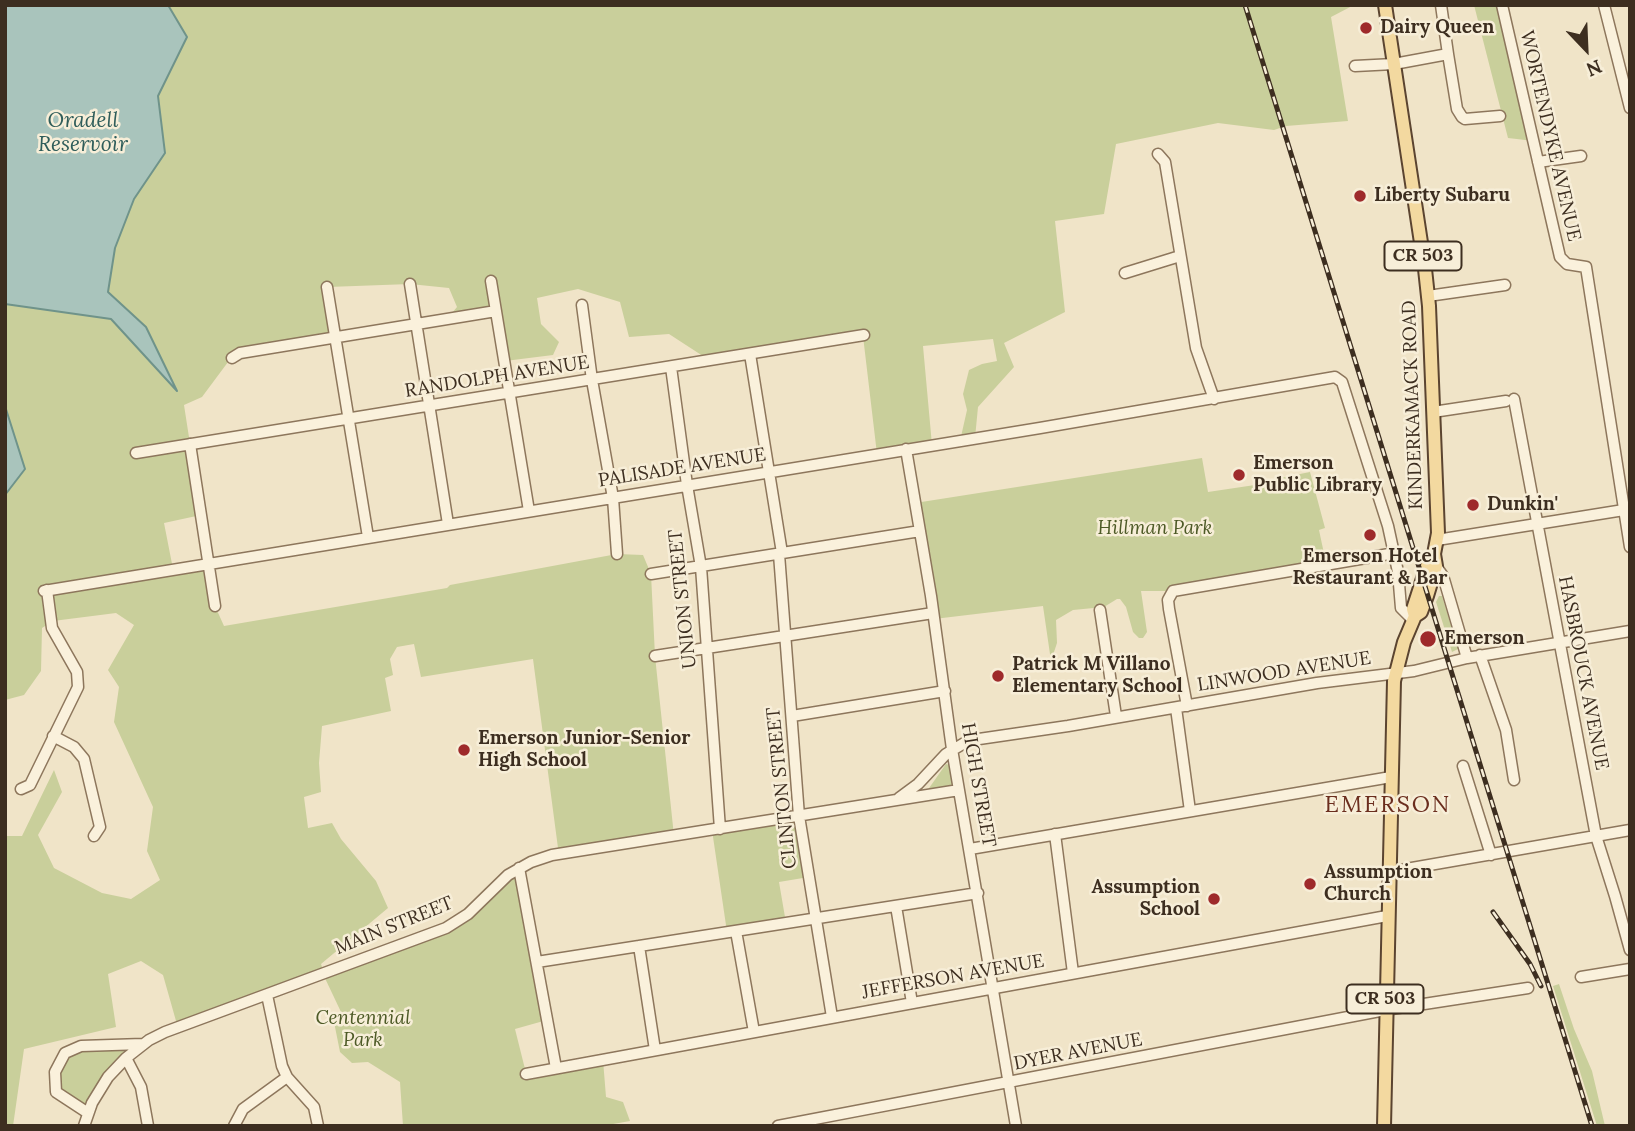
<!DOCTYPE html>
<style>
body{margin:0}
#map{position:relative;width:1635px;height:1131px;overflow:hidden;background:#f0e4c8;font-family:Lora,serif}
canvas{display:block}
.frame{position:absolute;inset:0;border:7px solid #3d2e20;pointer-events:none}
.north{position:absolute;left:1551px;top:14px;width:70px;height:70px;-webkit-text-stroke:5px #f7eed8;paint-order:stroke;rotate:157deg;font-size:19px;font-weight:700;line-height:28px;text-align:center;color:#3d2e20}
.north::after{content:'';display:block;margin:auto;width:24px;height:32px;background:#3d2e20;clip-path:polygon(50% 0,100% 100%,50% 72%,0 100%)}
</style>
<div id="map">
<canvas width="1635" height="1131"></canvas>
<div class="frame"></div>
<div class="north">N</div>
</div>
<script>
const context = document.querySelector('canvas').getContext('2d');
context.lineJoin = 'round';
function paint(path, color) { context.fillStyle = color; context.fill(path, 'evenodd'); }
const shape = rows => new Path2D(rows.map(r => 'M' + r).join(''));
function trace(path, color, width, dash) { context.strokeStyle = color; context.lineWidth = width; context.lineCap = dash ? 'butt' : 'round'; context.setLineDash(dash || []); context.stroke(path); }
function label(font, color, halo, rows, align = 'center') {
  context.font = font + ' Lora,serif'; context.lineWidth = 5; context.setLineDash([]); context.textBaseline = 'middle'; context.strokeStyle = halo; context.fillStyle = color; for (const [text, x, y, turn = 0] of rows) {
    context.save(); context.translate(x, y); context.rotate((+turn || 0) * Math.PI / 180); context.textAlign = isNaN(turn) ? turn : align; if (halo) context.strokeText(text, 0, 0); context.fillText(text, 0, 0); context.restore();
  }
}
paint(shape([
 [168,5,1354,5,1331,17,1348,121,1286,126,1274,130,1218,123,1116,144,1104,214,1055,221,1065,312,1004,343,1014,367,978,407,975,438,960,441,967,410,963,394,969,370,982,364,997,361,993,339,923,346,932,445,877,454,863,336,709,360,669,334,629,337,620,302,578,289,537,298,541,324,559,342,553,355,505,361,496,311,447,319,457,307,449,288,410,284,328,287,335,338,231,358,202,397,184,405,201,515,164,523,173,569,209,563,215,606,224,626,447,588,450,585,617,554,643,555,651,574,655,656,674,836,552,855,558,848,533,659,421,677,414,644,397,647,390,659,393,675,385,678,391,711,322,726,319,763,321,792,304,797,308,828,332,823,341,839,376,881,388,908,321,964,324,973,446,928,519,868,547,1020,515,1029,526,1073,603,1060,606,1097,623,1102,630,1121,602,1126,403,1126,400,1082,368,1062,352,1063,340,1052,333,1017,341,1012,323,974,178,1028,163,975,141,961,108,974,116,1027,24,1049,13,1126,5,1126,5,836,22,836,54,770,62,792,38,835,54,868,102,893,131,899,160,880,147,851,153,807,114,722,119,687,108,670,134,625,116,613,53,621,42,628,41,671,24,695,5,700,5,495,25,469,5,406,5,304,111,319,176,388,146,327,108,292,115,248,134,199,165,153,158,96,187,37],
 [1474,5,1502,5,1534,141,1508,138],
 [1202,458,1208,492,1275,482,1280,478,1310,472,1325,528,1319,530,1326,563,1172,591,1141,591,1147,632,1143,638,1139,638,1133,632,1126,607,1120,599,1117,599,1104,607,1073,610,1056,620,1057,643,1051,661,1043,606,934,619,915,503],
 [1439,596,1442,596,1458,649,1452,652,1436,602],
 [946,764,950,765,953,787,927,791],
 [799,816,809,877,779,882,786,923,727,932,712,830],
 [1559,984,1574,1029,1592,1071,1605,1126,1597,1126,1553,986],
 [144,1044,126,1058,88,1113,56,1092,58,1062,71,1049]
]), '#c9cf9b');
const water = shape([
 [5,5,168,5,187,37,158,96,165,153,134,199,115,248,108,292,146,327,177,391,111,319,5,304,5,5],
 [5,406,25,469,5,495,5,406]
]);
paint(water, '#a9c4bc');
trace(water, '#6f938a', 2);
const minor = shape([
 [1502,5,1560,257,1567,264,1586,267,1630,547],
 [1604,5,1630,108],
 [1448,54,1457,109,1462,117,1465,119,1500,116],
 [1355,66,1394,64,1448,54,1441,5],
 [1158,154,1165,162,1196,348,1214,399],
 [1538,162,1581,156],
 [1125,273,1180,256],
 [491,281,529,511],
 [410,284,448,524],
 [327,287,368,537],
 [1428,296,1505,285],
 [582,305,592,380,613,498,617,554],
 [750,354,782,553],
 [232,358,240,353,496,311],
 [671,367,687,485,701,567,720,829],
 [1514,399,1596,836,1615,896,1630,950],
 [1433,412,1506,401],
 [190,444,215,606],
 [906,449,931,596,952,749,1016,1126],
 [136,453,864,335],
 [1437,540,1630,509],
 [779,554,799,816,832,1017],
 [1436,566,1443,576,1467,658],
 [651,574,920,531],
 [44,591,1040,428,1335,377,1342,382,1388,526,1398,572,1401,608,1413,620],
 [1100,610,1116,716],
 [1480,655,1506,730,1514,780],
 [655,656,933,613],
 [1187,706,1169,609,1168,600,1173,591,1395,553],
 [1176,708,1190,811],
 [792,716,945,691],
 [53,736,74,747,84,759,100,827,94,836],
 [1463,766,1491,855],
 [21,789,30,785,78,687,77,672,52,628,47,590],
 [899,798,918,784,946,754,966,742,979,739,1068,726,1317,683,1414,671,1467,658,1630,631],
 [1055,834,1073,973],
 [970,849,1391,777],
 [519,868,556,1068],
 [1389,872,1630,830],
 [896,906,912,1003],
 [736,931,754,1032],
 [639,946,655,1050],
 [537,962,978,893],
 [1581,977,1630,969],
 [267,995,282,1066,287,1077,314,1107,318,1126],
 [126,1058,141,1087,148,1126],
 [526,1074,1387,916],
 [88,1113,56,1092,55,1072,65,1053,81,1046,143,1044],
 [84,1126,92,1103,108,1077,126,1058,149,1040,165,1032,446,928,468,914,508,875,531,862,552,855,959,790],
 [234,1126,243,1109,287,1077],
 [778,1126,1385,1010,1528,988]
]);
const major = shape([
 [1385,5,1425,269,1429,306,1438,533,1434,554,1428,563,1413,609,1415,616],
 [1384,1126,1394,681,1404,642,1415,616,1421,612,1427,596,1436,566,1434,554]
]);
trace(minor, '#8d765c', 13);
trace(major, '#5b4430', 16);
trace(minor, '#faf1dc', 10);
trace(major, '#f3d9a0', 12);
const rail = shape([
 [1245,5,1592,1126],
 [1493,912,1530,964,1541,986]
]);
trace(rail, '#3d2e20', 5);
trace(rail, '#f7eed8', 2.5, [8]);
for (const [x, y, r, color] of [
 [1366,28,7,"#9e2a2b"],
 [1360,196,7,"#9e2a2b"],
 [1239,475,7,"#9e2a2b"],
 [1473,505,7,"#9e2a2b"],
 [1370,535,7,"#9e2a2b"],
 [1428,639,9,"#9e2a2b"],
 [998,676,7,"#9e2a2b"],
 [464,750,7,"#9e2a2b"],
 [1310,884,7,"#9e2a2b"],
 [1214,899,7,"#9e2a2b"]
]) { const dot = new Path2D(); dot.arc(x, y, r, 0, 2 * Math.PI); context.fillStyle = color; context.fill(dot); trace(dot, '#f7eed8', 2.5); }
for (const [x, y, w] of [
 [1423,256,77],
 [1385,999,77]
]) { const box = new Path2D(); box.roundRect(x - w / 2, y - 14.5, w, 29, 5); context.fillStyle = '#f7eed8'; context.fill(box); trace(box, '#3d2e20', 2); }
label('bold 18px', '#3d2e20', null, [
 ["CR 503",1423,256],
 ["CR 503",1385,999]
]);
label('bold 19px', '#3d2e20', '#f7eed8', [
 ["Dairy Queen",1380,28],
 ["Liberty Subaru",1374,196],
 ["Emerson",1253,464],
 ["Public Library",1253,486],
 ["Dunkin'",1487,505],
 ["Emerson Hotel",1370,557,"center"],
 ["Restaurant & Bar",1370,579,"center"],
 ["Emerson",1444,639],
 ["Patrick M Villano",1012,665],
 ["Elementary School",1012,687],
 ["Emerson Junior-Senior",478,739],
 ["High School",478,761],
 ["Assumption",1324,873],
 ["Church",1324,895],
 ["Assumption",1200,888,"right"],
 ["School",1200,910,"right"]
], 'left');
label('19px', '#3d2e20', '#f7eed8', [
 ["WORTENDYKE AVENUE",1550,136,77],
 ["RANDOLPH AVENUE",497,377,-9],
 ["KINDERKAMACK ROAD",1413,405,-92],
 ["PALISADE AVENUE",682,468,-9],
 ["UNION STREET",683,599,-96],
 ["LINWOOD AVENUE",1284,672,-9],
 ["HASBROUCK AVENUE",1583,673,79],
 ["HIGH STREET",978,785,80],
 ["CLINTON STREET",782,788,-96],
 ["MAIN STREET",394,926,-22],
 ["JEFFERSON AVENUE",953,977,-10],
 ["DYER AVENUE",1078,1052,-11]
]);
label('italic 19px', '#4d5a26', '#f7eed8', [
 ["Hillman Park",1155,529],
 ["Centennial",363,1019],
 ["Park",363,1041]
]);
label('italic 21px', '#2f5d5a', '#f7eed8', [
 ["Oradell",83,121],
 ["Reservoir",83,145]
]);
context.letterSpacing = '2px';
label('23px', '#6b2e1e', '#f7eed8', [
 ["EMERSON",1388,805]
]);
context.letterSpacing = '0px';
</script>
